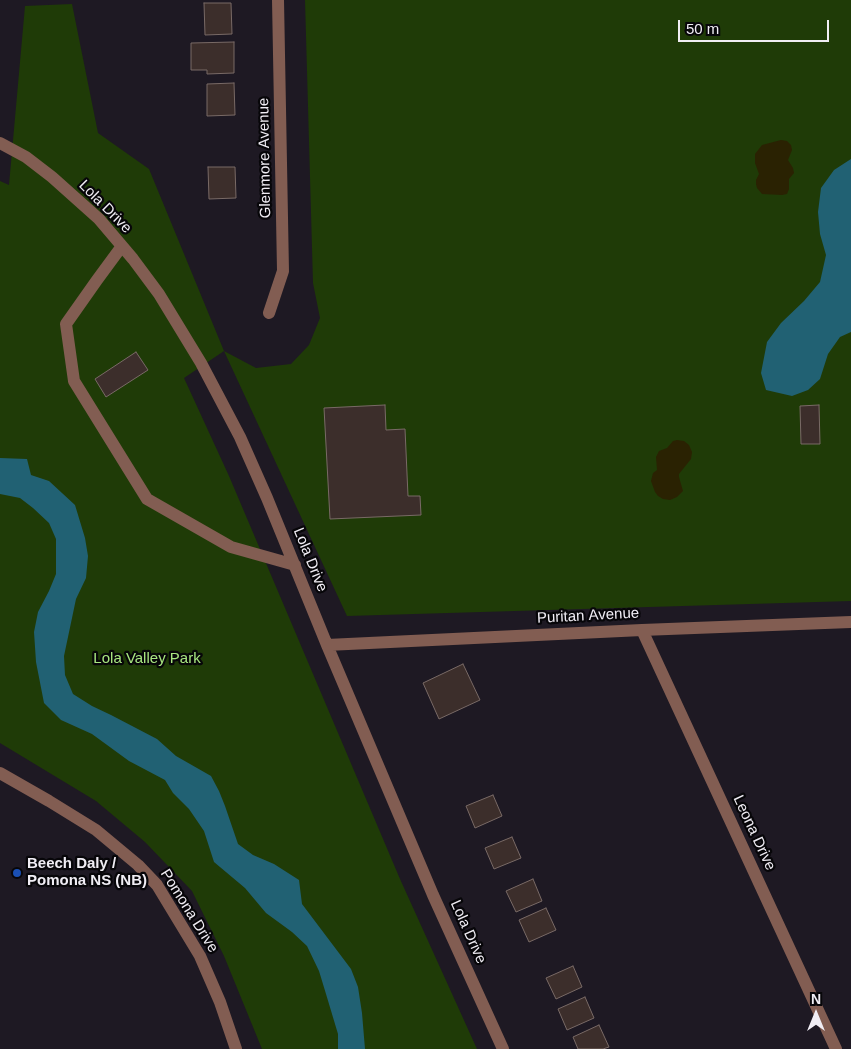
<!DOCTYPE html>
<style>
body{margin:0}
#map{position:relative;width:851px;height:1049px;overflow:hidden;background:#1e1923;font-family:Arial,sans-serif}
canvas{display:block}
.north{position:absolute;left:791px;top:989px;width:50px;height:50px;-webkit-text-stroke:4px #070609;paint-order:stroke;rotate:0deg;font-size:14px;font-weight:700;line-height:20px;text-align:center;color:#f0edf4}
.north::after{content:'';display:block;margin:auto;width:18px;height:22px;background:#f0edf4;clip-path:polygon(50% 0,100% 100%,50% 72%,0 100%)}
.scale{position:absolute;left:678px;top:20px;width:151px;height:22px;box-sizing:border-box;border:2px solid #f0edf4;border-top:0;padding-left:6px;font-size:15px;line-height:18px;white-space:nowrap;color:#f0edf4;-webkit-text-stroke:4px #070609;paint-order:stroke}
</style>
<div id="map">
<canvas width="851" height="1049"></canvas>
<div class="north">N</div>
<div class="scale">50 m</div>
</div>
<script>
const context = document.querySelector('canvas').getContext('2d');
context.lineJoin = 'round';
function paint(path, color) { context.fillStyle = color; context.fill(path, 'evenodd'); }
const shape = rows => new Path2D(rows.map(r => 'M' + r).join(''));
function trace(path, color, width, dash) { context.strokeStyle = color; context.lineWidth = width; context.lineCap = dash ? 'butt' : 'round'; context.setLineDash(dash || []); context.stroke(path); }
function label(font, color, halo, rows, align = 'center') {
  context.font = font + ' Arial,sans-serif'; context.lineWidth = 4.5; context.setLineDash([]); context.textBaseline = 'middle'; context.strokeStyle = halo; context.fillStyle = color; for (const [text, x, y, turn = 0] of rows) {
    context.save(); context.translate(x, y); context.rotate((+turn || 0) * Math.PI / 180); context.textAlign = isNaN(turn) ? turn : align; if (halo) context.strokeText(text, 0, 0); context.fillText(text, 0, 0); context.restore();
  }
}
paint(shape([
 [305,0,851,0,851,601,347,616,224,351,184,378,229,476,400,879,477,1049,262,1049,224,956,192,891,145,842,96,801,0,743,0,181,9,185,25,6,72,4,98,133,149,169,224,351,256,368,291,364,309,345,320,318,313,283]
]), '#1f3b07');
paint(shape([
 [781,140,787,141,791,145,792,150,788,160,793,168,794,173,789,179,789,189,787,194,782,195,762,194,757,188,756,184,756,180,759,174,755,163,755,154,762,145],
 [677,440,684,441,689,445,692,452,691,459,679,474,679,477,683,491,677,497,670,500,663,499,658,496,655,492,651,481,653,473,657,470,656,457,659,451,667,448,673,441]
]), '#2a2202');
paint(shape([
 [851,159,851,332,840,337,828,354,820,379,808,390,792,396,766,390,761,373,767,342,781,323,804,301,820,282,826,255,820,234,818,212,821,188,834,170],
 [0,458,27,459,31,475,49,481,75,505,85,538,88,556,86,578,76,599,64,656,65,675,73,694,92,706,111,715,157,739,176,756,211,776,219,791,225,806,238,844,253,855,274,864,299,880,302,904,351,969,358,987,362,1013,365,1049,338,1049,338,1034,326,994,319,971,307,946,292,932,266,913,245,888,214,862,204,831,189,809,173,793,165,780,129,761,92,734,61,720,44,703,36,662,34,632,38,612,49,591,56,574,56,539,49,523,33,508,20,498,0,494]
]), '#216173');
const building = shape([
 [204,3,231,3,232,34,205,35,204,3],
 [234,42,234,73,207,74,207,70,191,70,191,43,234,42],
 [234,83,235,115,207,116,207,84,234,83],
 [208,167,235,167,236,198,209,199,208,167],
 [136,352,148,370,106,397,95,379,136,352],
 [385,405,386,430,405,429,408,496,420,496,421,515,330,519,324,408,385,405],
 [819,405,820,444,801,444,800,406,819,405],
 [463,664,480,700,439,719,423,683,463,664],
 [493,795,502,816,475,828,466,806,493,795],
 [512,837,521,858,494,869,485,848,512,837],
 [533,879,542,901,516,912,506,891,533,879],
 [546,908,556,930,529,942,519,920,546,908],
 [573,966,582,987,556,999,546,978,573,966],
 [585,997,594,1018,567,1030,558,1009,585,997],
 [599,1025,609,1047,603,1049,578,1049,573,1037,599,1025]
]);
paint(building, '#3c2e2b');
trace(building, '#796a66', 1);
trace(shape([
 [0,143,26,157,52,177,99,219,133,259,159,294,201,363,240,437,267,498,327,645,433,895,503,1049],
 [122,246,97,280,66,324,74,381,147,499,231,547,295,565],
 [269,313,283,271,278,0],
 [642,630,836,1049],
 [327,645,642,630,851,622],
 [0,773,49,801,96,830,138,865,157,885,200,956,220,1002,236,1049]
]), '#825d52', 12);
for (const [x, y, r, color] of [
 [17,873,5,"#1a4fb4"]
]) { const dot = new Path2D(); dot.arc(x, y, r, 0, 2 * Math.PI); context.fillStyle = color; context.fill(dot); trace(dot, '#070609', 2); }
label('15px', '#f0edf4', '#070609', [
 ["Glenmore Avenue",265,158,-91],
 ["Lola Drive",105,207,45],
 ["Lola Drive",310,560,68],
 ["Puritan Avenue",588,616,-3],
 ["Leona Drive",754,833,65],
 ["Pomona Drive",189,911,58],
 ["Lola Drive",468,932,66]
]);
label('15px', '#a8e680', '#070609', [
 ["Lola Valley Park",147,659]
]);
label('bold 15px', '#f0edf4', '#070609', [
 ["Beech Daly /",27,864],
 ["Pomona NS (NB)",27,881]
], 'left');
</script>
